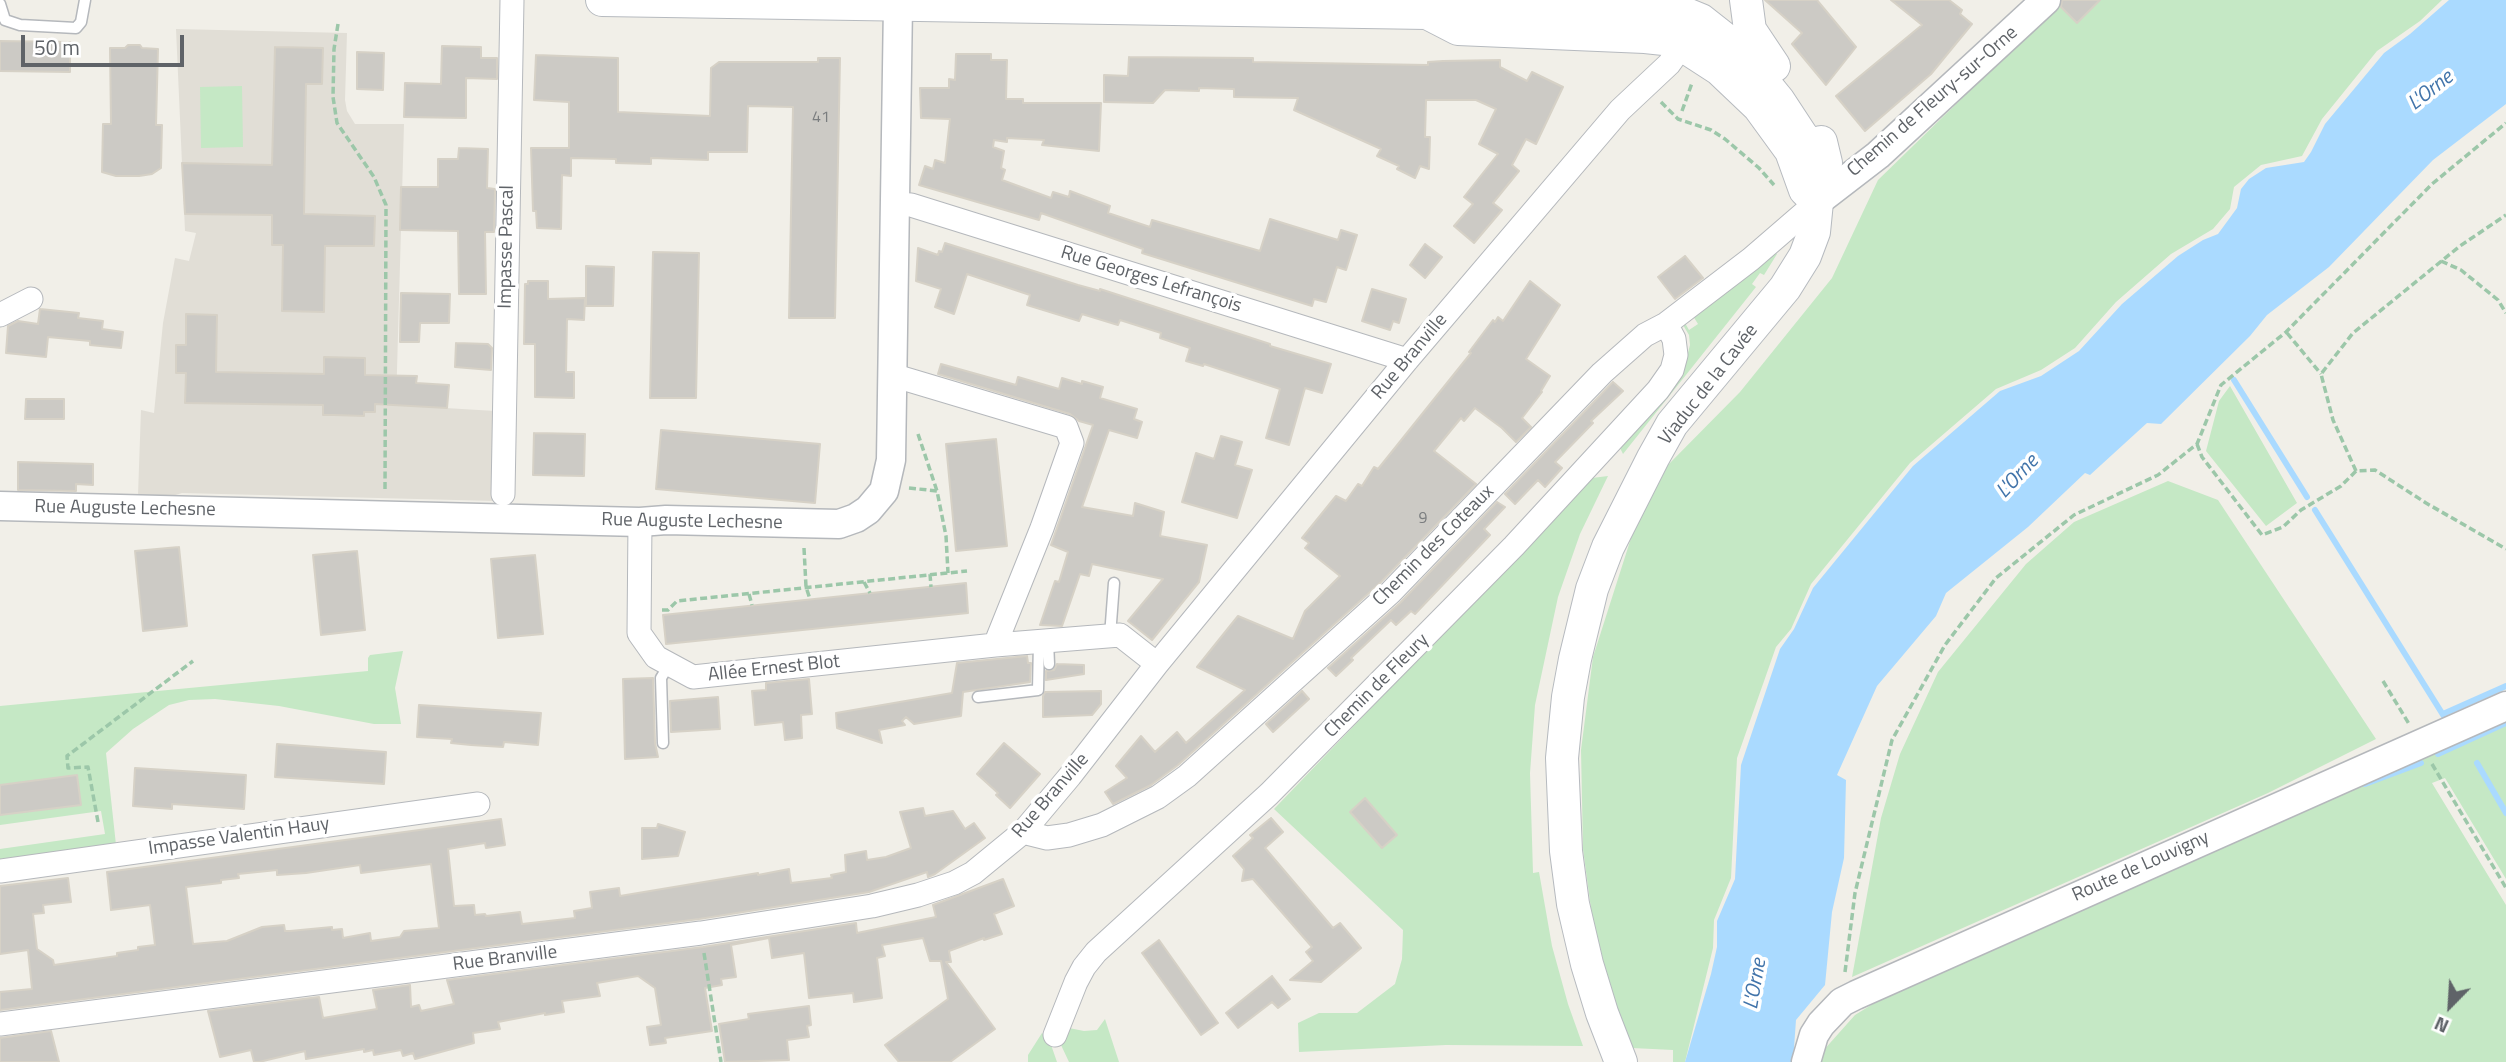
<!DOCTYPE html>
<meta charset="utf-8">
<style>
body{margin:0}
#map{position:relative;width:2506px;height:1062px;overflow:hidden;background:#f1efe8;font-family:"Titillium Web",sans-serif}
canvas{display:block}
.north{position:absolute;left:2415px;top:971px;width:70px;height:70px;-webkit-text-stroke:5px #fff;paint-order:stroke;rotate:204deg;font-size:19px;font-weight:700;line-height:28px;text-align:center;color:#5f6368}
.north::after{content:'';display:block;margin:auto;width:24px;height:32px;background:#5f6368;clip-path:polygon(50% 0,100% 100%,50% 72%,0 100%)}
.scale{position:absolute;left:21px;top:35px;width:163px;height:32px;box-sizing:border-box;border:4px solid #5f6368;border-top:0;padding-left:9px;font-size:21px;line-height:24px;white-space:nowrap;color:#5f6368;-webkit-text-stroke:5px #fff;paint-order:stroke}
</style>
<div id="map">
<canvas width="2506" height="1062"></canvas>
<div class="north">N</div>
<div class="scale">50 m</div>
</div>
<script>
const context = document.querySelector('canvas').getContext('2d');
context.lineJoin = 'round';
function paint(path, color) { context.fillStyle = color; context.fill(path, 'evenodd'); }
const shape = rows => new Path2D(rows.map(r => 'M' + r).join(''));
function trace(path, color, width, dash) { context.strokeStyle = color; context.lineWidth = width; context.lineCap = dash ? 'butt' : 'round'; context.setLineDash(dash || []); context.stroke(path); }
function label(font, color, halo, rows, align = 'center') {
  context.font = font + ' "Titillium Web",sans-serif'; context.lineWidth = 7; context.setLineDash([]); context.textBaseline = 'middle'; context.strokeStyle = halo; context.fillStyle = color; for (const [text, x, y, turn = 0] of rows) {
    context.save(); context.translate(x, y); context.rotate((+turn || 0) * Math.PI / 180); context.textAlign = isNaN(turn) ? turn : align; if (halo) context.strokeText(text, 0, 0); context.fillText(text, 0, 0); context.restore();
  }
}
paint(shape([
 [176,29,347,33,345,100,347,111,355,124,404,124,396,405,495,411,495,501,182,493,172,496,138,495,141,410,154,413,163,323,175,258,189,261,196,233,185,231]
]), '#e1ded6');
paint(shape([
 [2063,0,2442,0,2420,21,2377,51,2322,119,2302,156,2261,165,2234,187,2230,209,2213,229,2171,254,2116,302,2075,348,2041,370,1996,389,1910,463,1811,584,1791,629,1776,647,1737,758,1731,878,1714,920,1713,948,1685,1062,1673,1062,1673,1050,1632,1048,1611,992,1592,916,1583,849,1581,750,1593,657,1632,535,1665,468,1740,392,1832,278,1878,180],
 [242,86,243,147,201,148,200,87],
 [1775,252,1777,254,1764,275,1760,273,1752,284,1756,287,1623,454,1619,446,1684,368,1690,345,1689,335,1683,325,1685,323,1689,330,1698,324,1693,316],
 [2230,386,2297,503,2266,526,2206,451,2219,401],
 [1608,476,1580,534,1558,597,1535,705,1530,773,1533,873,1539,872,1552,946,1568,1004,1583,1046,1446,1045,1299,1052,1298,1023,1319,1013,1357,1013,1395,984,1402,959,1403,930,1274,809,1592,478],
 [2168,481,2218,500,2376,739,2268,793,1852,977,1881,818,1900,754,1938,672,2026,564,2074,522],
 [403,651,395,688,401,724,374,724,279,706,215,699,189,700,169,705,133,729,106,753,116,845,0,859,0,849,105,834,101,811,0,825,0,706,368,671,368,658,370,655],
 [2506,714,2506,879,2445,778,2432,783,2506,905,2506,1062,1822,1062,1822,1052,1855,1015,1915,978],
 [1105,1019,1119,1062,1069,1062,1061,1045,1061,1033,1069,1028,1084,1031,1097,1030],
 [1042,1033,1049,1039,1057,1062,1028,1062,1028,1055]
]), '#c5e8c5');
paint(shape([
 [2449,0,2506,0,2506,104,2433,160,2329,267,2267,315,2250,336,2161,424,2147,423,2090,475,2085,473,2028,527,1946,593,1936,616,1877,686,1837,775,1846,780,1844,858,1832,912,1825,985,1796,1020,1793,1062,1685,1062,1711,974,1717,947,1717,921,1735,879,1741,765,1780,649,1794,629,1813,588,1913,466,2000,391,2041,376,2079,351,2122,304,2178,256,2203,240,2218,234,2237,208,2241,189,2249,179,2266,168,2304,162,2311,152,2325,124,2384,53,2410,34]
]), '#aadaff');
trace(shape([
 [2234,380,2307,497],
 [2315,510,2445,718],
 [2443,714,2506,686],
 [2438,754,2506,723],
 [2477,763,2506,813],
 [2365,784,2421,763]
]), '#aadaff', 6);
const building = shape([
 [1765,0,1817,0,1856,47,1826,85,1792,44,1802,33,1765,0],
 [1891,0,1949,0,1962,10,1960,14,1972,24,1931,74,1865,131,1836,96,1922,25,1891,0],
 [2062,0,2100,0,2077,23,2061,7,2062,0],
 [0,41,70,42,70,72,0,71,0,41],
 [128,45,140,45,142,48,158,49,156,125,162,125,161,168,152,174,139,176,116,176,102,172,103,124,111,124,110,48,125,48,128,45],
 [442,46,481,47,481,58,497,58,497,79,466,78,466,118,404,117,405,83,441,84,442,46],
 [275,47,323,48,322,84,306,84,304,214,375,216,374,246,325,246,324,312,282,311,283,245,272,245,272,215,185,214,182,163,272,165,275,47],
 [357,52,384,53,383,90,357,89,357,52],
 [956,54,991,54,991,60,1007,60,1006,99,1023,99,1023,103,1101,103,1099,151,1042,145,1044,140,1007,138,1007,142,994,140,993,147,1004,151,1001,168,1005,170,1002,180,1051,198,1053,192,1069,197,1070,191,1110,206,1108,213,1150,227,1152,220,1260,251,1270,219,1338,240,1341,230,1357,235,1346,270,1337,267,1326,302,1314,299,1312,306,1142,253,1143,249,1041,213,1039,220,919,185,925,166,933,169,935,160,945,163,950,119,921,118,920,88,949,88,949,79,955,80,956,54],
 [536,55,618,58,618,112,710,116,711,68,719,62,818,62,818,58,840,58,835,318,789,318,793,107,748,106,747,152,708,152,708,160,651,158,651,164,616,163,616,159,571,158,571,176,562,175,561,229,537,228,536,211,533,211,531,148,569,148,569,102,534,100,536,55],
 [1129,57,1253,58,1253,62,1428,65,1428,62,1443,61,1500,60,1500,67,1527,81,1532,72,1563,87,1536,144,1526,139,1512,165,1519,171,1493,203,1502,210,1474,243,1454,226,1473,204,1464,197,1498,154,1479,144,1496,109,1476,100,1426,100,1425,137,1430,137,1429,169,1420,166,1415,178,1397,169,1399,166,1377,156,1381,149,1294,110,1298,98,1234,97,1234,89,1199,88,1199,91,1165,90,1153,103,1104,102,1104,75,1128,76,1129,57],
 [459,148,488,149,487,188,495,189,494,232,485,232,486,294,459,294,458,231,400,230,401,187,438,187,438,159,458,159,459,148],
 [945,243,1078,285,1100,291,1100,289,1270,344,1270,346,1331,364,1322,393,1305,388,1289,445,1266,438,1280,389,1204,364,1203,366,1186,361,1190,348,1160,338,1161,333,1120,320,1118,325,1082,314,1079,321,1027,305,1030,295,967,274,954,314,935,307,941,289,916,281,918,248,938,255,939,251,942,252,945,243],
 [1425,244,1442,257,1425,278,1410,265,1425,244],
 [653,252,699,253,696,398,650,398,653,252],
 [1685,256,1703,278,1675,299,1658,277,1685,256],
 [586,266,614,267,613,306,586,306,586,266],
 [528,281,548,281,548,299,585,298,584,320,567,319,566,372,574,372,574,398,535,397,535,344,524,344,525,284,528,284,528,281],
 [1530,281,1560,305,1526,359,1550,376,1541,391,1542,392,1522,418,1531,427,1516,442,1502,428,1475,408,1464,421,1461,418,1434,451,1476,484,1380,583,1178,765,1151,785,1113,804,1105,792,1127,778,1116,766,1141,736,1155,752,1177,732,1186,743,1245,690,1197,667,1238,616,1293,639,1305,611,1340,576,1305,548,1309,543,1302,538,1336,496,1346,501,1358,484,1362,486,1374,467,1378,469,1471,353,1469,352,1493,320,1495,322,1498,317,1503,321,1530,281],
 [1372,289,1406,299,1399,323,1393,321,1390,330,1362,321,1372,289],
 [401,293,450,294,449,323,420,323,419,342,400,342,401,293],
 [40,309,79,313,78,318,103,321,102,329,123,332,121,348,90,345,90,341,48,337,46,357,6,353,8,326,18,321,38,324,40,309],
 [186,314,217,315,216,372,324,374,324,357,365,358,365,375,417,376,416,383,449,385,447,408,375,404,375,412,364,412,364,416,334,415,323,415,323,405,185,403,186,373,176,373,176,345,186,345,186,314],
 [456,343,488,344,492,348,491,370,455,367,456,343],
 [941,364,1016,385,1018,377,1059,389,1062,378,1082,384,1082,381,1103,387,1100,398,1137,409,1134,419,1142,422,1137,438,1109,430,1082,507,1133,516,1135,503,1164,512,1160,536,1207,545,1199,582,1152,640,1128,621,1163,579,1092,564,1089,576,1080,574,1062,626,1040,625,1055,581,1059,582,1068,552,1051,545,1093,425,1079,421,1070,414,938,374,941,364],
 [1613,382,1623,391,1591,421,1593,423,1555,462,1562,468,1545,487,1538,480,1515,504,1505,494,1613,382],
 [26,399,64,399,64,419,25,419,26,399],
 [661,430,820,444,815,503,656,489,661,430],
 [534,433,585,434,584,476,533,475,534,433],
 [1221,436,1242,442,1235,465,1252,470,1237,518,1182,502,1196,453,1214,459,1221,436],
 [996,439,1007,546,956,551,946,444,996,439],
 [18,462,93,464,93,485,76,484,76,491,18,490,18,462],
 [1497,502,1505,507,1484,529,1490,535,1415,614,1411,611,1396,625,1391,620,1351,658,1353,660,1336,676,1328,668,1400,603,1497,502],
 [179,547,187,626,143,631,135,551,179,547],
 [357,551,365,630,321,635,313,555,357,551],
 [535,555,543,634,498,638,491,559,535,555],
 [966,583,968,613,666,644,663,615,966,583],
 [1027,656,1028,663,1031,663,1030,682,963,692,961,716,914,724,906,717,902,721,905,725,879,730,882,743,837,728,836,713,952,693,957,663,1027,656],
 [1057,664,1084,665,1084,674,1046,680,1046,671,1054,670,1057,664],
 [653,678,655,743,658,757,625,759,623,679,653,678],
 [809,679,812,714,801,715,802,738,785,740,783,722,755,725,752,691,766,690,766,683,809,679],
 [1101,691,1101,704,1092,715,1043,717,1043,696,1045,692,1101,691],
 [1302,691,1309,699,1273,732,1266,724,1302,691],
 [718,697,720,729,671,732,670,701,718,697],
 [419,705,541,713,538,745,504,742,503,747,471,745,451,743,452,739,417,737,419,705],
 [1004,743,1040,774,1010,808,996,795,998,793,977,774,1004,743],
 [277,744,386,752,384,784,275,777,277,744],
 [135,768,246,775,244,809,172,804,172,809,133,806,135,768],
 [77,775,81,805,0,815,0,785,77,775],
 [1365,798,1397,835,1382,848,1350,812,1365,798],
 [923,808,925,816,953,811,965,829,974,823,985,838,935,874,928,877,927,872,869,892,699,919,0,1010,0,992,32,989,28,950,0,954,0,886,68,878,71,902,43,905,44,913,33,914,37,949,53,960,54,965,117,956,117,953,138,950,138,947,155,945,150,905,111,910,107,872,501,819,505,845,486,848,485,843,448,849,454,906,474,905,475,915,485,914,486,916,520,912,522,924,575,918,574,911,592,908,590,892,619,888,620,896,758,873,758,875,789,869,791,883,832,878,831,875,846,872,845,855,866,851,867,860,886,857,911,848,900,812,923,808],
 [431,864,439,928,404,931,400,937,371,941,370,933,343,938,342,929,332,930,332,927,290,931,285,931,284,925,262,927,227,941,193,944,186,887,221,883,221,880,239,878,238,874,277,870,277,875,306,873,360,865,361,873,431,864],
 [1271,818,1283,832,1265,848,1333,928,1340,923,1361,948,1321,982,1290,980,1313,961,1306,952,1312,947,1253,879,1242,881,1244,869,1233,856,1253,838,1250,835,1271,818],
 [658,824,685,832,678,856,642,859,642,828,657,828,658,824],
 [1003,879,1014,906,994,914,1002,934,984,940,984,938,949,951,951,962,946,962,995,1029,950,1062,899,1062,885,1045,948,999,941,961,930,961,923,938,882,945,885,956,877,958,882,998,854,1002,853,993,809,998,804,953,772,958,769,938,731,945,736,977,721,979,722,985,705,988,712,1031,665,1038,666,1043,650,1045,647,1027,661,1025,655,988,638,976,597,983,600,996,562,1001,564,1012,545,1015,545,1013,498,1022,500,1029,473,1033,474,1043,415,1059,413,1053,403,1056,401,1050,374,1055,373,1050,364,1052,364,1049,306,1059,305,1051,259,1062,254,1062,251,1050,220,1057,208,1011,319,997,323,1018,377,1009,373,990,410,985,411,1007,419,1005,421,1011,454,1004,447,980,703,947,856,923,857,933,936,917,933,905,1003,879],
 [1159,940,1218,1023,1201,1035,1142,953,1159,940],
 [1272,976,1290,999,1278,1008,1272,1002,1238,1028,1226,1013,1272,976],
 [809,1006,811,1025,807,1026,809,1037,787,1040,789,1060,725,1062,719,1024,749,1019,748,1014,809,1006],
 [51,1031,59,1062,0,1062,0,1038,51,1031]
]);
paint(building, '#cccac5');
trace(building, '#d6d1c6', 2);
const service = shape([
 [0,4,5,20,20,25,76,28,81,22,85,0],
 [1110,636,1114,583],
 [1048,641,1049,664],
 [978,697,1038,690,1039,641],
 [663,743,661,678,669,665]
]);
const minor = shape([
 [895,204,911,205,1407,360],
 [0,315,31,299],
 [503,494,512,0],
 [640,522,639,633,656,657,693,677,995,645,1042,528,1072,443,1066,427,892,375],
 [995,645,1120,635,1157,664],
 [1023,832,1047,838,1069,835,1102,825,1158,797,1187,776,1390,593,1602,373,1645,335,1666,324,1751,259,1817,202],
 [0,871,478,804],
 [0,1024,701,933,872,906,918,895,954,883,973,873,1023,832,1070,776,1157,664,1407,360,1620,110,1669,64,1691,33],
 [1055,1035,1076,982,1084,967,1096,952,1269,794,1514,546,1658,390,1672,370,1676,355,1674,339,1666,324]
]);
const tertiary = shape([
 [1817,202,1878,155,2046,0],
 [0,506,640,522,666,520,839,524,856,518,868,510,884,491,891,460,898,4],
 [1806,1062,1814,1035,1821,1024,1842,1002,1856,995,2506,706]
]);
const secondary = shape([
 [602,0,1427,13,1467,5,1674,9,1701,20,1734,46,1779,101,1802,136,1826,163],
 [1746,0,1750,30,1774,66],
 [1427,13,1458,29,1645,37,1664,39,1682,45,1719,69,1759,107,1791,151,1805,190,1817,202],
 [1621,1062,1602,1013,1587,964,1573,904,1566,851,1562,758,1568,697,1575,659,1592,589,1608,547,1653,458,1672,424,1785,288,1805,256,1814,232,1817,202,1824,179,1826,163,1821,142]
]);
trace(service, '#b5b8bc', 13);
trace(minor, '#b5b8bc', 25);
trace(tertiary, '#b5b8bc', 31);
trace(secondary, '#b6babf', 34);
trace(shape([
 [338,24,334,49,333,97,337,123,374,177,386,205,385,492],
 [1661,102,1678,119,1711,130,1725,139,1759,168,1774,185],
 [1682,111,1692,83],
 [2441,261,2461,270,2498,300,2506,313],
 [2287,333,2321,374],
 [918,434,937,491],
 [2197,444,2202,457,2262,535,2283,527,2301,510,2341,486,2356,471,2375,470,2426,503,2506,549],
 [2356,471,2333,420,2321,374,2353,333,2460,246,2506,215],
 [909,488,937,491,946,536,948,573],
 [804,548,806,587,810,599],
 [930,574,931,587],
 [864,582,870,593],
 [749,594,752,605],
 [662,610,668,610,677,601,967,571],
 [2383,681,2409,724],
 [2432,764,2506,888],
 [98,822,88,767,68,768,67,756,193,661],
 [704,953,721,1062],
 [1845,972,1855,893,1892,740,1945,645,1996,578,2074,515,2158,475,2197,444,2221,385,2286,332,2432,184,2506,123]
]), '#9cc7a9', 3.5, [7, 3.5]);
trace(service, '#fff', 10);
trace(minor, '#fff', 23);
trace(tertiary, '#fff', 28);
trace(secondary, '#fff', 32);
label('16px', '#7a7d7f', null, [
 ["41",821,118],
 ["9",1423,519]
]);
label('19px', '#5f6368', '#fff', [
 ["Chemin de Fleury-sur-Orne",1933,102,-41],
 ["Impasse Pascal",507,247,-89],
 ["Rue Georges Lefrançois",1151,280,17],
 ["Rue Branville",1410,357,-50],
 ["Viaduc de la Cavée",1709,385,-52],
 ["Rue Auguste Lechesne",125,509,1],
 ["Rue Auguste Lechesne",692,522,1],
 ["Chemin des Coteaux",1434,546,-45],
 ["Allée Ernest Blot",774,669,-6],
 ["Chemin de Fleury",1377,686,-45],
 ["Rue Branville",1051,796,-49],
 ["Impasse Valentin Hauy",239,837,-8],
 ["Route de Louvigny",2141,867,-24],
 ["Rue Branville",505,959,-7]
]);
label('italic 21px', '#4174aa', '#fff', [
 ["L'Orne",2431,91,-38],
 ["L'Orne",2018,477,-47],
 ["L'Orne",1756,984,-80]
]);
</script>
